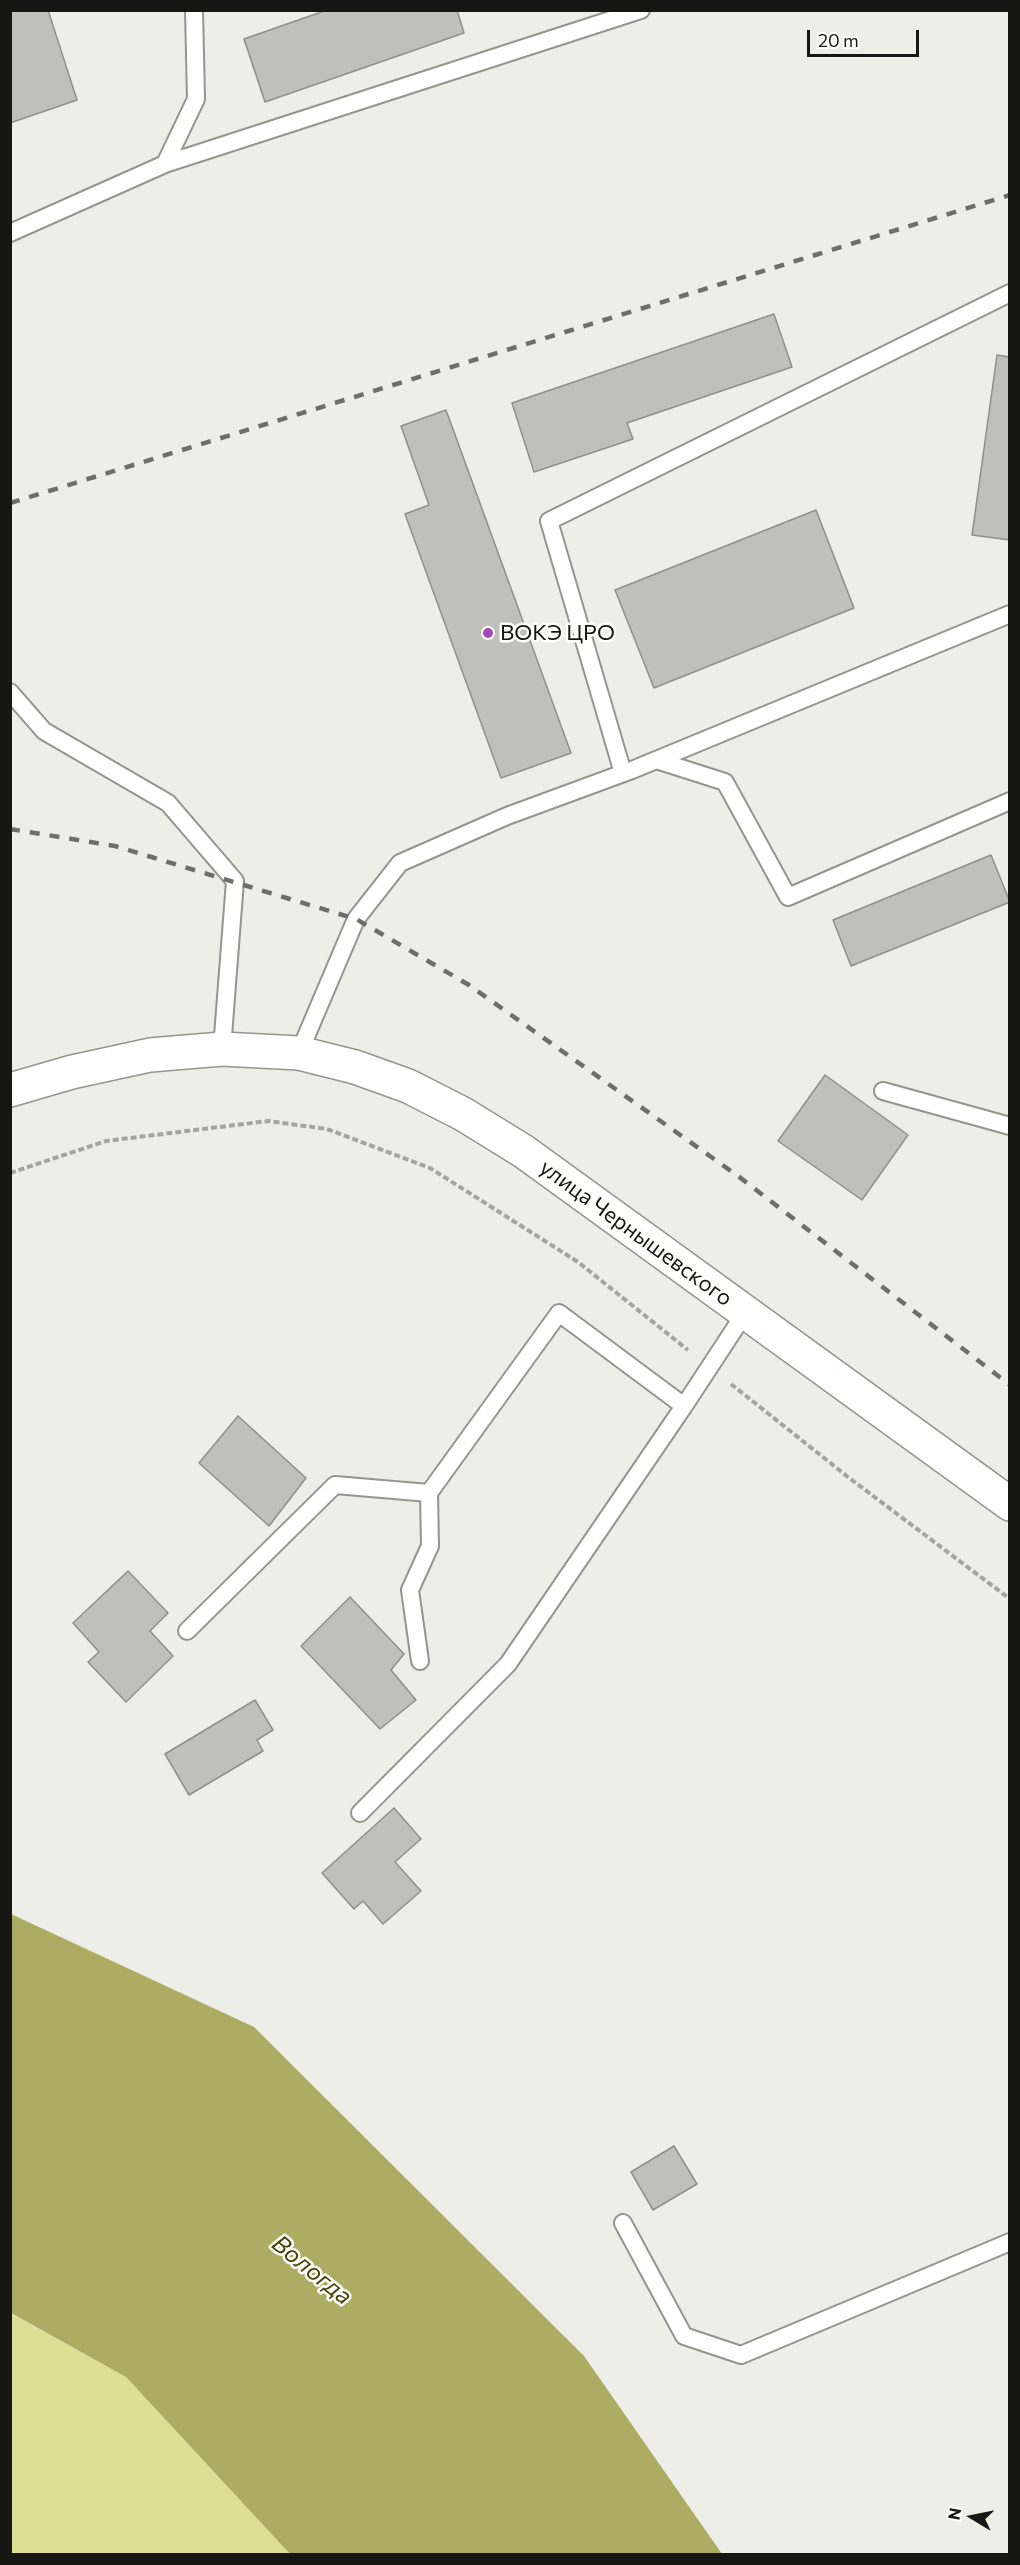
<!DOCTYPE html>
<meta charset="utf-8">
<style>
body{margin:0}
#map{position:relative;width:1020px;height:2565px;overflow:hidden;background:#edeee7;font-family:Commissioner,sans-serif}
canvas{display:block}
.frame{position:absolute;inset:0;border:12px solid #161614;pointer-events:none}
.north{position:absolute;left:942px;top:2487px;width:60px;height:60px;-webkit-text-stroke:4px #fffffe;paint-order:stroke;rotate:280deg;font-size:16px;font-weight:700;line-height:24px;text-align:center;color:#161614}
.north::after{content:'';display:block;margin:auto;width:21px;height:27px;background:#161614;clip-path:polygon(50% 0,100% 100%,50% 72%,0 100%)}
.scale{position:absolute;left:807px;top:30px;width:112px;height:27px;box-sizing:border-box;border:3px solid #161614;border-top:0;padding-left:8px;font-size:18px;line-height:21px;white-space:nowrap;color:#161614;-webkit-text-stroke:4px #fffffe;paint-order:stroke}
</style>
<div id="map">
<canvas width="1020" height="2565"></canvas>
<div class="frame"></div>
<div class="north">N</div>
<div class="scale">20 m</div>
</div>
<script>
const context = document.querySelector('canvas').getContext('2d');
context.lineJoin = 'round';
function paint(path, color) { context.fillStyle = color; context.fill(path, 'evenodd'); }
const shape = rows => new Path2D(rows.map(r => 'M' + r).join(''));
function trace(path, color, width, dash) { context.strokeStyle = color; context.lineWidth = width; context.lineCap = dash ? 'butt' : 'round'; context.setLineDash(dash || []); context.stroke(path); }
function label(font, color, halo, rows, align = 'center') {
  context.font = font + ' Commissioner,sans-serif'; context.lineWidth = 5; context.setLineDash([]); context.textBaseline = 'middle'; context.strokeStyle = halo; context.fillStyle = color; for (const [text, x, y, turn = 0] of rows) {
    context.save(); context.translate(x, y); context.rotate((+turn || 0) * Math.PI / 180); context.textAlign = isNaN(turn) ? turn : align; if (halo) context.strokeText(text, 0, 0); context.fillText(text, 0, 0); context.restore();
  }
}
paint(shape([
 [10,2313,126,2377,290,2554,11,2554]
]), '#dddf94');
paint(shape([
 [11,1914,254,2027,584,2356,722,2554,290,2554,126,2377,11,2313]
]), '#acad63');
const building = shape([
 [10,10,48,10,77,100,10,123,10,10],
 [327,10,457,10,464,33,265,102,244,39,327,10],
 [774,314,792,367,627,423,633,439,534,472,512,403,774,314],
 [997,355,1010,357,1010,540,972,535,997,355],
 [446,410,571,753,501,778,405,514,429,505,401,426,446,410],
 [816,510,854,608,654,688,615,590,816,510],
 [991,855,1010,902,851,966,833,920,991,855],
 [825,1075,908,1135,862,1200,778,1141,825,1075],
 [238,1416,306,1478,269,1526,199,1463,238,1416],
 [128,1571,168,1613,150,1631,173,1656,126,1702,88,1662,99,1652,73,1623,128,1571],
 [350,1597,404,1654,391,1670,416,1700,380,1729,301,1646,350,1597],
 [255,1700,273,1730,257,1740,263,1751,189,1795,165,1754,255,1700],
 [394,1808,421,1839,395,1862,421,1891,383,1924,363,1901,354,1909,322,1873,394,1808],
 [674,2146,697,2184,653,2210,631,2172,674,2146]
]);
paint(building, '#bfc0b9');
trace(building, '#8f9089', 1.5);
const service = shape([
 [165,164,641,10],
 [10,233,165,164,196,99,194,10],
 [10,692,44,731,168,803,235,881,222,1049],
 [656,760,725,782,788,897,1010,801],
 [623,773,549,521,1010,293],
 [299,1053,356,919,400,863,507,816,632,770,1010,614],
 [883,1091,1010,1126],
 [187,1631,335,1485,429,1493,559,1313,684,1406,745,1313],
 [420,1661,410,1590,430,1546,429,1493],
 [360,1813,508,1664,684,1406],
 [623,2223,684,2336,741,2355,1010,2242]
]);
const secondary = shape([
 [10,1090,72,1072,150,1055,222,1049,299,1053,355,1067,408,1086,463,1114,523,1151,1010,1504]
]);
trace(service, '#94958e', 20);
trace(secondary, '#94958e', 36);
trace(shape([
 [10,1173,106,1141,268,1121,327,1129,430,1168,578,1262,688,1350],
 [731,1384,848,1477,1010,1599]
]), '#a4a5a0', 4, [6, 3]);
trace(service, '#fff', 16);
trace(secondary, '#fff', 33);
trace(shape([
 [10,503,1010,195],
 [10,829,115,846,356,919,469,985,738,1176,1010,1385]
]), '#6e6e6a', 4.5, [10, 10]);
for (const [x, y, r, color] of [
 [488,633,6,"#a149b6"]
]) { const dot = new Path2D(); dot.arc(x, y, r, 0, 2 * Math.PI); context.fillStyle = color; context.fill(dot); trace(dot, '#fffffe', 2); }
label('22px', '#161614', '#fffffe', [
 ["ВОКЭ ЦРО",500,633]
], 'left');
label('22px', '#161614', '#fffffe', [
 ["улица Чернышевского",636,1233,36]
]);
label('italic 24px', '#444408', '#fffffe', [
 ["Вологда",312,2270,39]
]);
</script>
